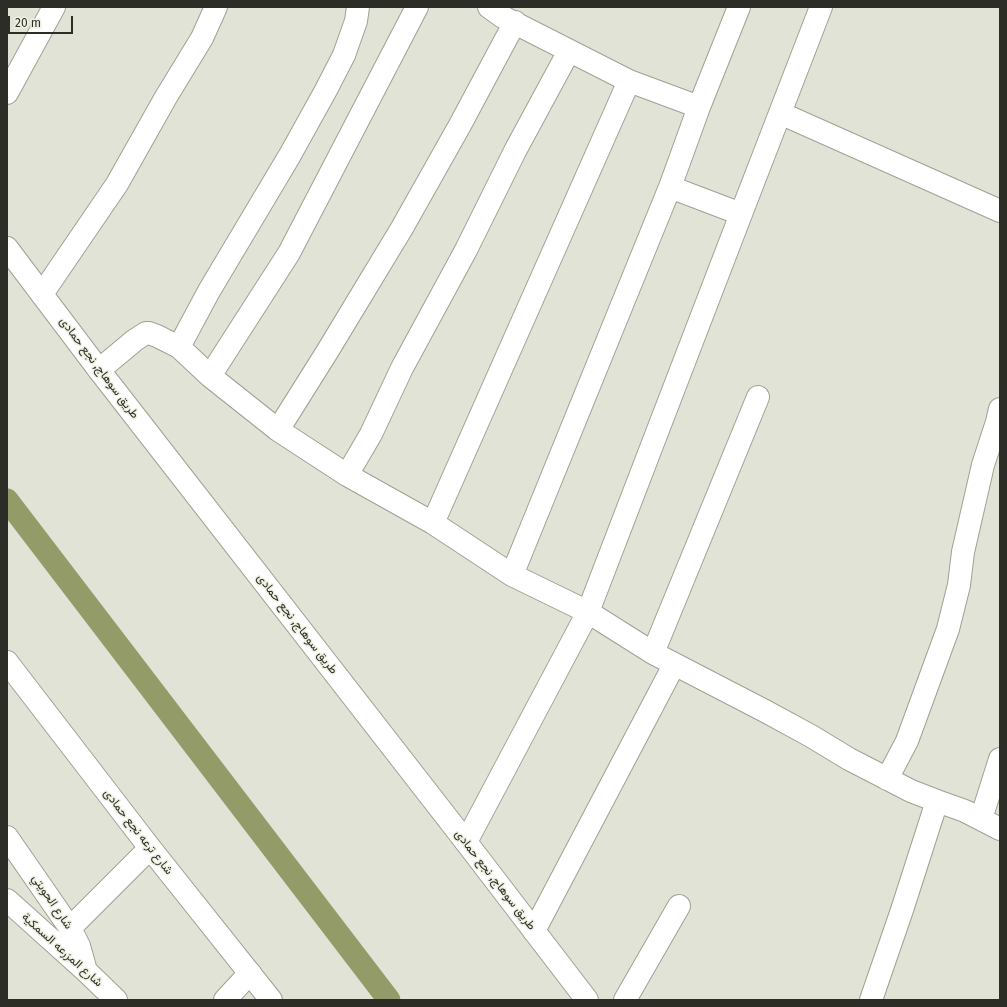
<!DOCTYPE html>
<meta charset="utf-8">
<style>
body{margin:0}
#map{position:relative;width:1007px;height:1007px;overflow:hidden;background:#e0e3d5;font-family:"Fira Sans",sans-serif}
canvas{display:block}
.frame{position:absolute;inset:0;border:8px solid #2c2d27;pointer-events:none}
.scale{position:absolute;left:8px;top:16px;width:65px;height:18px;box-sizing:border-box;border:2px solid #2c2d27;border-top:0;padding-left:5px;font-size:12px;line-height:14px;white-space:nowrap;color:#2c2d27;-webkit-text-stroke:3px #eef0e2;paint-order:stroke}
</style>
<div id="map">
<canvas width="1007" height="1007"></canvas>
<div class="frame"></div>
<div class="scale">20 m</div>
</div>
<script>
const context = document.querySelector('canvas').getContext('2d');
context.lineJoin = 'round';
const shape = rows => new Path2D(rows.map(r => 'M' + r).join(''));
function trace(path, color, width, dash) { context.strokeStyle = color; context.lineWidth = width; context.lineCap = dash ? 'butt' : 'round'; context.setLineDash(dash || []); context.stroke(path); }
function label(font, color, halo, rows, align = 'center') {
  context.font = font + ' "Fira Sans",Vazirmatn,sans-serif'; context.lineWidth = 3; context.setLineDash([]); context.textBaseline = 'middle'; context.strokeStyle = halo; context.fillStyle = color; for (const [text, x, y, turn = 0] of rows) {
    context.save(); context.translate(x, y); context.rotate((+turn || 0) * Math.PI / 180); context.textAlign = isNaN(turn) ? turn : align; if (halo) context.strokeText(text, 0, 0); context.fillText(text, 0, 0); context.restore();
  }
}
trace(shape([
 [7,500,389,1000]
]), '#939b69', 23);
const street = shape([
 [489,7,503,17,629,81,699,107],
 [7,93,54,7],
 [780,113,1000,211],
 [741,214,821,7],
 [42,294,117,184,166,97,202,38,216,7],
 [179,347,210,376,278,430,347,475,433,523,512,575,588,612,653,653,765,711,811,736,849,759,911,791,937,801,902,910,871,1000],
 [99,370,135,340,146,333,149,333,157,336,179,347,209,291,290,155,326,90,344,55,356,21,358,7],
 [210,376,289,253,417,7],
 [278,430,327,352,402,228,460,125,515,22],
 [347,475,371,434,402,368,466,250,515,151,569,51],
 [433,523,629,81],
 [512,575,670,187,699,107,739,7],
 [653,653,758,397],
 [887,779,907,741,948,629,959,585,963,552,983,465,997,422,1000,409],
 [937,801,965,811,1000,829],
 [981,819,1000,759],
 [7,837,70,928,79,946,86,971],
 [466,842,588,612,741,214,670,187],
 [7,900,86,971,116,1000],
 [70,928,150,848],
 [534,931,674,665],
 [225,1000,250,973],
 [625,1000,679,906]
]);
const secondary = shape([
 [7,662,150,848,271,1000]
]);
const primary = shape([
 [7,248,99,370,466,842,587,1000]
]);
trace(street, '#9fa194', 24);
trace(secondary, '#9fa194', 24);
trace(primary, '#9fa194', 24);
trace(street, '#fff', 22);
trace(secondary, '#fff', 22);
trace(primary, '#fff', 22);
label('12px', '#2c2d27', '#eef0e2', [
 ["طريق سوهاج, نجع حمادى",99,368,53],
 ["طريق سوهاج, نجع حمادى",297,624,52],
 ["شارع ترعه نجع حمادى",138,832,52],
 ["طريق سوهاج, نجع حمادى",495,880,52],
 ["شارع الحويتي",52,902,56],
 ["شارع المزرعه السمكية",62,950,42]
]);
</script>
